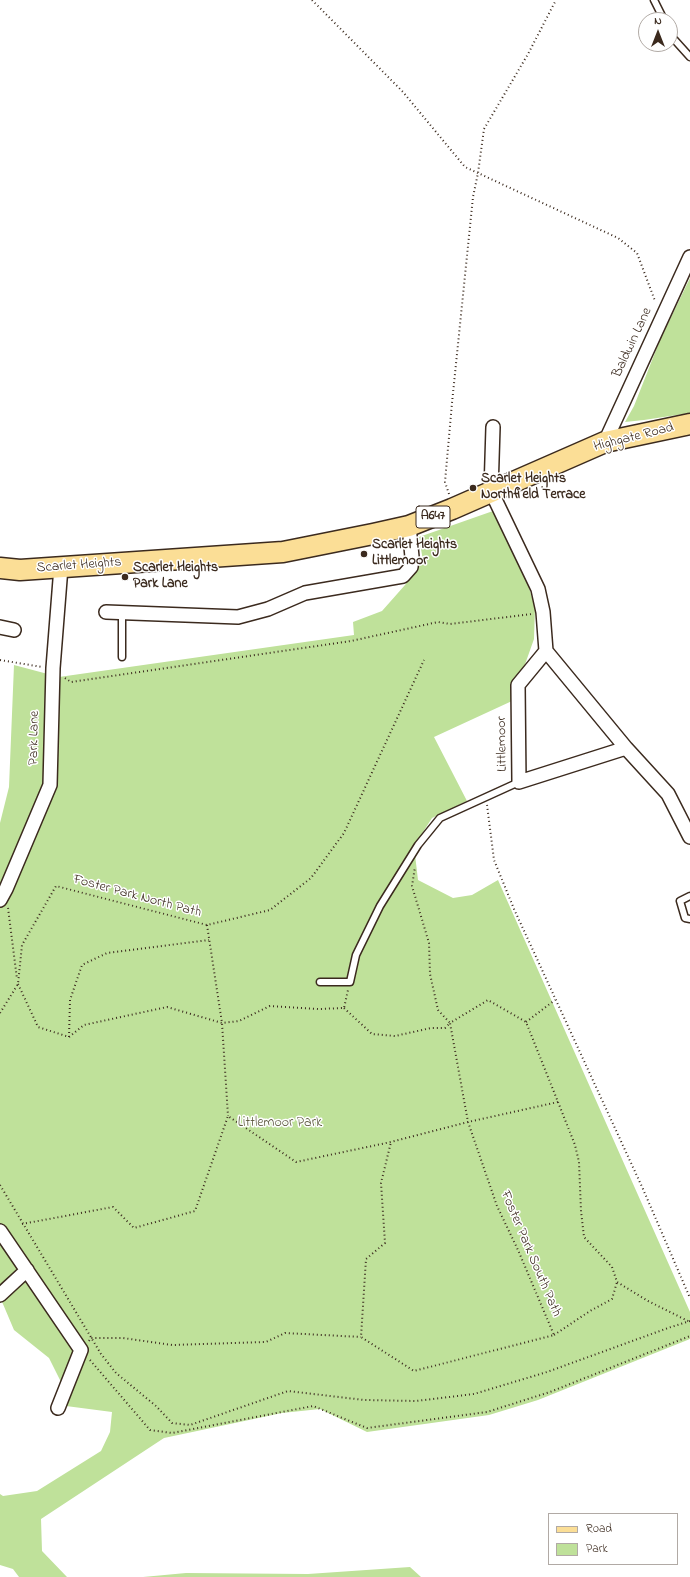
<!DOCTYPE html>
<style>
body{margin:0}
#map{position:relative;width:690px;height:1577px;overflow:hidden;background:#fff;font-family:"Indie Flower",sans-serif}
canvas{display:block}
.legend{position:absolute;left:548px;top:1513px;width:130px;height:52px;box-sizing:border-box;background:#fff;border:1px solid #b1aaa5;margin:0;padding:5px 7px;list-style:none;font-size:12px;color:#3b2a1e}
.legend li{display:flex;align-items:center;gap:8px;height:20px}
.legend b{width:20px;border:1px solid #b1aaa5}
.north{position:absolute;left:638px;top:12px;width:40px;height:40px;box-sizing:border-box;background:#fff;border:1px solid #b1aaa5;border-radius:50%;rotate:0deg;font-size:11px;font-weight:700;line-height:16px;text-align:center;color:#3b2a1e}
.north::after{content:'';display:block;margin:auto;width:14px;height:18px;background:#3b2a1e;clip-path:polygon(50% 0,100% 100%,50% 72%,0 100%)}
</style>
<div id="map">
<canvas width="690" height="1577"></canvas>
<ul class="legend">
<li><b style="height:5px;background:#fbde96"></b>Road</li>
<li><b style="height:11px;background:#bfe19a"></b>Park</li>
</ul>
<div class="north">N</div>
</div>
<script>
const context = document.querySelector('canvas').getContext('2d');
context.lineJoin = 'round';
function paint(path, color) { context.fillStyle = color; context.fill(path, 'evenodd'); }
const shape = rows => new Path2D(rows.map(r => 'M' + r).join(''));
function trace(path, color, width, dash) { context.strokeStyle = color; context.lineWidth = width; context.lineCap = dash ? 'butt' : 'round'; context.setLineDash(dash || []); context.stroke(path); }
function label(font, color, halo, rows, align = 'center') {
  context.font = font + ' "Indie Flower",sans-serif'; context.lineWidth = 3; context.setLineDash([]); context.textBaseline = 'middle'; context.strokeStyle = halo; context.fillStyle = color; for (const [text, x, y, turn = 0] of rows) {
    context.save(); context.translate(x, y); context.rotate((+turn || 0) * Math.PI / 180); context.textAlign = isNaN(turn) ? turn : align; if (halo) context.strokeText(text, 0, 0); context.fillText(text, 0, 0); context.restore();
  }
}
paint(shape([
 [690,278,690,413,644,420,625,422,634,406,660,340],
 [493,511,527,581,535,608,534,639,512,701,434,737,467,801,432,818,414,846,418,880,453,898,472,895,498,880,690,1312,690,1339,538,1400,489,1415,367,1432,320,1409,282,1413,164,1438,41,1519,42,1551,67,1577,19,1577,13,1569,0,1565,0,1494,3,1496,37,1491,101,1451,110,1432,112,1412,66,1406,60,1380,49,1358,14,1330,0,1297,0,823,9,787,14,665,59,677,354,635,353,622,382,611,405,585,423,561,419,537],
 [410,1567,421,1577,143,1577,186,1573,308,1574]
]), '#bfe19a');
const service = shape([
 [654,0,664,20],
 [670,33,672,37,690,57],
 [122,657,122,613],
 [690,896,680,901,685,918,690,919],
 [320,982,350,982,356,955,380,906,418,845,440,818,519,782]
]);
const minor = shape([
 [493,427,491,491,538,589,543,612,546,651,518,685,519,782,626,748],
 [605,442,690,257],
 [106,612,238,617,268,609,305,593,403,576,411,567,412,557,409,526],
 [0,627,14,630],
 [546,651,626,748,668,794,690,837],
 [0,900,6,889,50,785,53,668,61,567],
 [0,1231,81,1350,58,1408],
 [0,1295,27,1270]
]);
const primary = shape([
 [0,568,20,570,283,552,373,534,409,526,452,509,605,442,690,424]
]);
trace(service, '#3b2a1e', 9);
trace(minor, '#3b2a1e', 16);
trace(primary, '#3b2a1e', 23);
trace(shape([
 [312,0,403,92,465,167,618,238,637,253,655,301],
 [449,494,445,482,452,403,473,197,478,173,484,129,528,54,556,0],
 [0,660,42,667],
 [65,678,71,682,351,641,438,622,450,624,532,614],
 [487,805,494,860,514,909,643,1189,690,1298],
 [8,908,17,979],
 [207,925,222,1023,228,1116],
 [18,984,38,1027,69,1037,84,1025,167,1007,222,1023,239,1021,270,1006,319,1009,344,1008,348,990],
 [344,1008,372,1034,395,1036,431,1028,445,1028,450,1023,438,1010,430,974,429,943,412,886,415,867],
 [0,1013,18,984,22,945,56,886,207,925,270,910,311,878,344,833,424,660],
 [526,1022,555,1000],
 [69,1037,70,1000,82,965,107,953,209,940],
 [558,1102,575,1145,579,1162,581,1211,584,1237,612,1267,617,1282,648,1301,688,1321],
 [0,1185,101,1354,116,1373,156,1406,172,1423,190,1425,288,1391,364,1400,416,1401,474,1394,547,1372,668,1328,690,1321],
 [22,1224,113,1207,134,1228,195,1211,228,1116,296,1162,391,1142,468,1122,558,1102,526,1022,488,1000,450,1023,468,1122,497,1206,518,1250,554,1335,414,1371,361,1337,366,1259,385,1243,381,1183,391,1142],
 [554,1335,590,1311,612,1299,617,1282],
 [89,1341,91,1338,123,1338,172,1345,266,1342,285,1333,361,1337],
 [90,1360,150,1430,172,1433,313,1406,367,1428,487,1412,550,1392,690,1336]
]), '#3b2a1e', 2, [1, 3]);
trace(service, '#fff', 6);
trace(minor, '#fff', 13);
trace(primary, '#fbde96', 20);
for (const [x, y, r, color] of [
 [473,488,4,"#3b2a1e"],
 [364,554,4,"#3b2a1e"],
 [125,577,4,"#3b2a1e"]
]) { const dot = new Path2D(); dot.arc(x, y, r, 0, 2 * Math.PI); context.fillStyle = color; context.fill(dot); trace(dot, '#fff', 1.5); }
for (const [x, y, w] of [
 [433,517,34]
]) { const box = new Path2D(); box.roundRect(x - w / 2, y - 11, w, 22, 3); context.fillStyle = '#fff'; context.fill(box); trace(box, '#3b2a1e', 1); }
label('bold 13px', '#3b2a1e', null, [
 ["A647",433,517]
]);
label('14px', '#3b2a1e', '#fff', [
 ["Baldwin Lane",633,343,-65],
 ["Highgate Road",634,438,-14],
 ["Scarlet Heights",79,566,-4],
 ["Park Lane",35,738,-89],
 ["Littlemoor",503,744,-91],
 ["Foster Park North Path",137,897,15],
 ["Foster Park South Path",530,1254,67]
]);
label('bold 14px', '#3b2a1e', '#fff', [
 ["Scarlet Heights",481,480],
 ["Northfield Terrace",481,496],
 ["Scarlet Heights",372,546],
 ["Littlemoor",372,562],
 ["Scarlet Heights",133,569],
 ["Park Lane",133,585]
], 'left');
label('14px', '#5c583d', '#fff', [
 ["Littlemoor Park",280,1124]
]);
</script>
